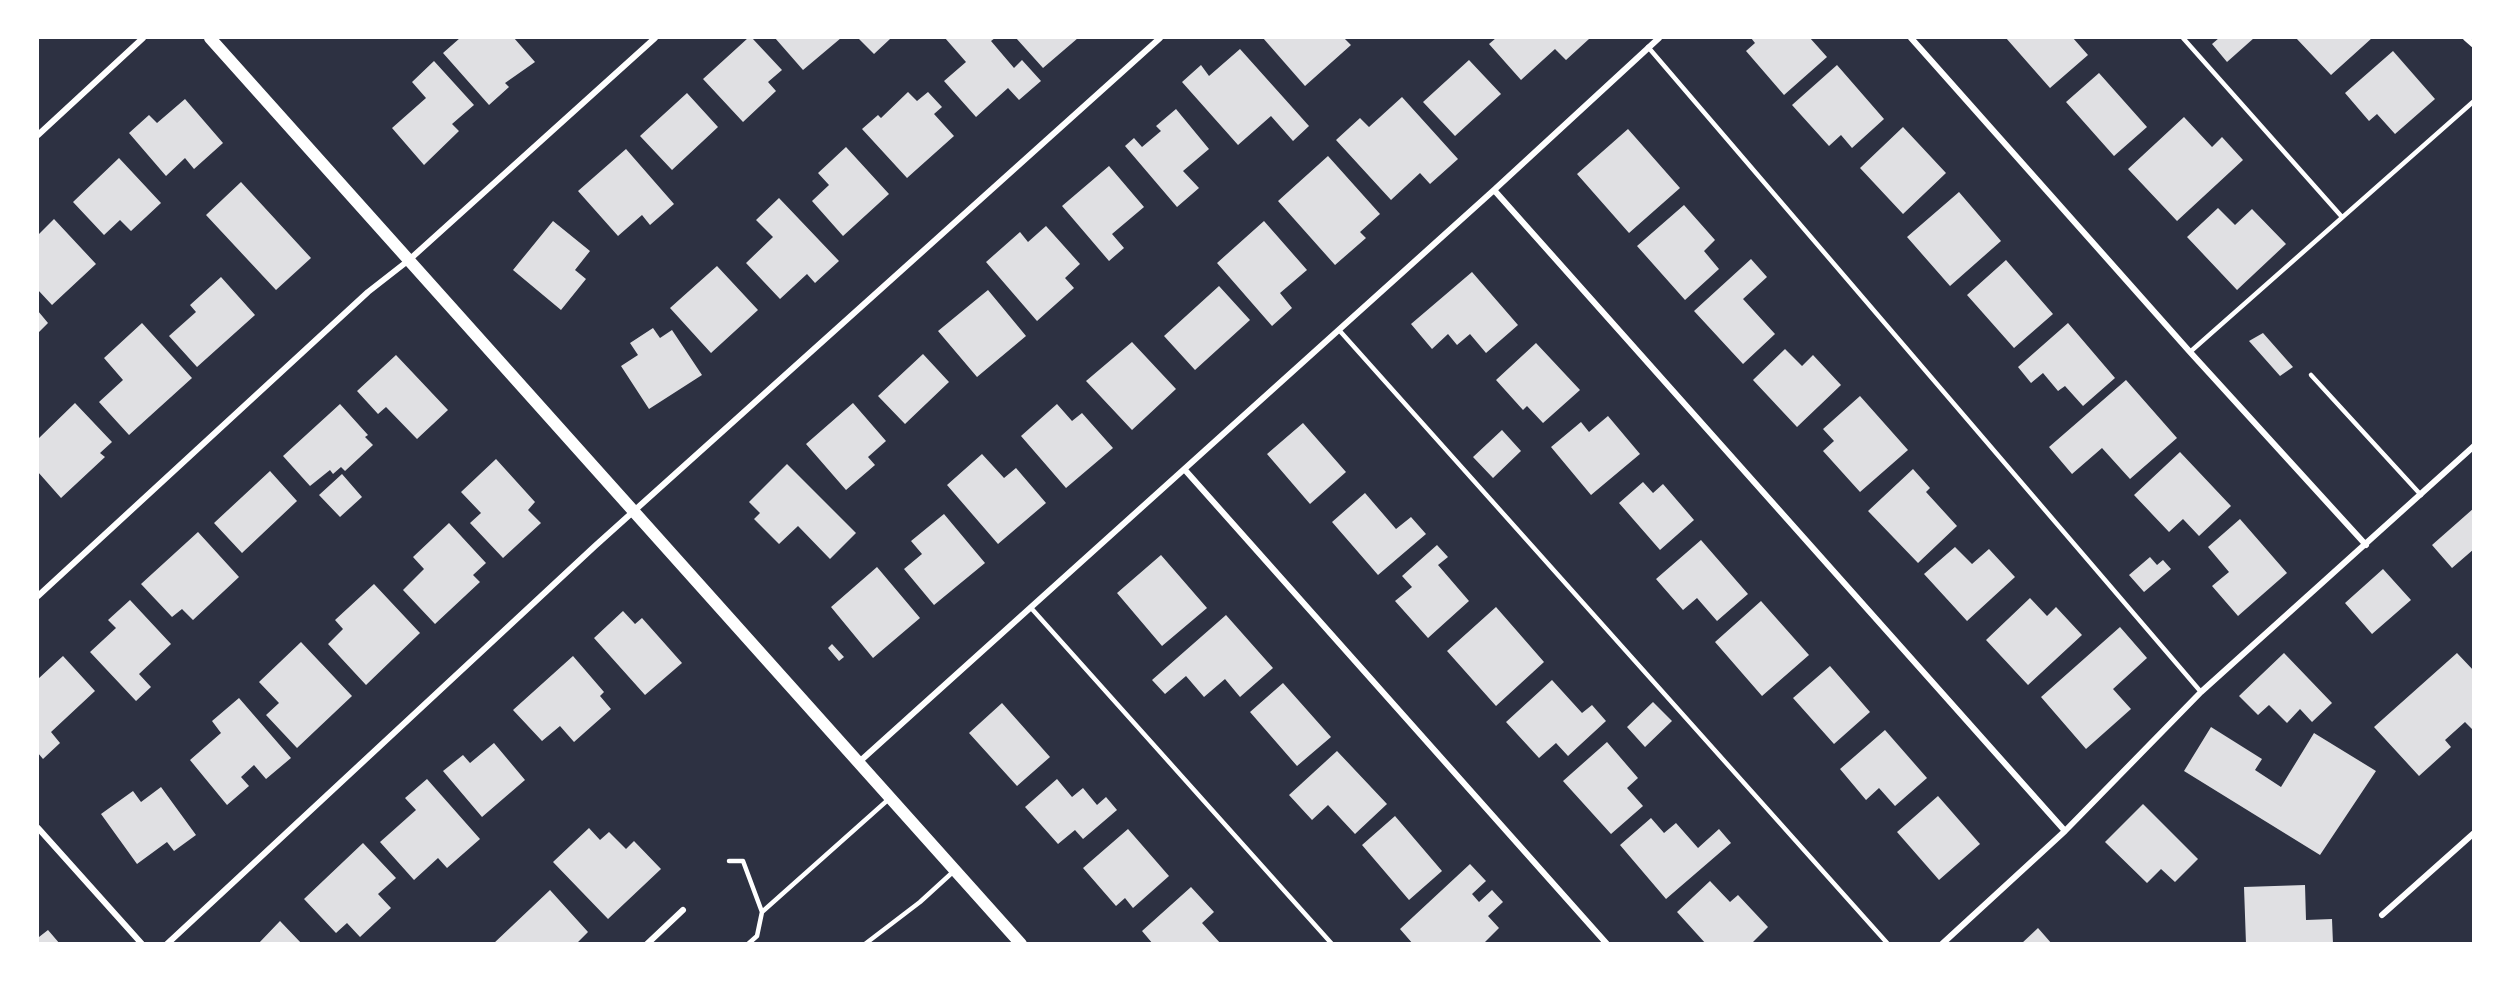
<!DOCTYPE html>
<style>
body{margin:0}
#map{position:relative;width:2511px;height:981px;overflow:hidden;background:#2d3142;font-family:Commissioner,sans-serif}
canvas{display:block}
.frame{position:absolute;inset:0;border:39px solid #fff;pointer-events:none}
</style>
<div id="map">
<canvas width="2511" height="981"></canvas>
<div class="frame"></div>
</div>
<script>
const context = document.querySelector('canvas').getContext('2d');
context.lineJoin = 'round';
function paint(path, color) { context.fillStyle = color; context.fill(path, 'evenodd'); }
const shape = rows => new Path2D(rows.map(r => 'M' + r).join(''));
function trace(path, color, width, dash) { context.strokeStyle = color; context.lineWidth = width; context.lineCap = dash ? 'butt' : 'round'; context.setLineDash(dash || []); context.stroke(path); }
paint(shape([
 [460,38,514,38,535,62,505,83,509,87,489,105,443,53],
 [748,38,752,38,782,70,768,82,776,91,743,122,703,79],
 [775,38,841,38,803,70],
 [858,38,888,38,890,39,874,54],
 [945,38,995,38,991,41,1014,68,1022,60,1041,81,1019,100,1008,88,976,117,944,81,966,62],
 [1016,38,1078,38,1043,68],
 [1263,38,1344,38,1351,45,1305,86],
 [1496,38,1588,38,1589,39,1566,60,1555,49,1521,80,1489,44],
 [1751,38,1810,38,1827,57,1784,95,1746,51,1755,43],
 [2006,38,2073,38,2088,55,2050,88],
 [2219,38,2254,38,2227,62,2212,44],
 [2296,38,2372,38,2331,75],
 [1240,49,1309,126,1293,141,1271,116,1238,145,1182,82,1201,65,1209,76],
 [2393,51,2435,99,2395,134,2377,114,2369,121,2345,93],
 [1469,60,1501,94,1455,136,1423,102],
 [434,61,474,105,452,124,459,131,424,165,392,128,426,98,412,82],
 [1837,65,1884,119,1852,148,1841,135,1829,146,1792,105],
 [2099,73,2147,127,2114,156,2066,102],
 [908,92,917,101,928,92,942,107,934,114,954,136,907,178,862,129,878,115,881,118],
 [687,93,718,127,672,170,640,136],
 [1402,97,1458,159,1430,184,1420,173,1391,200,1336,140,1360,118,1369,127],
 [185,99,223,143,194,169,185,158,166,176,129,133,149,115,157,123],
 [1176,109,1209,149,1183,171,1199,188,1177,207,1125,146,1134,138,1142,147,1161,131,1156,126],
 [2184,117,2212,147,2222,137,2243,160,2177,221,2128,169],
 [1903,127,1946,173,1903,214,1860,168],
 [1628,129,1680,188,1629,233,1577,174],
 [846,147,889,194,843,236,812,201,829,185,818,173],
 [626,149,674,204,650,225,642,215,618,236,578,191],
 [1328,156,1380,214,1360,232,1366,238,1335,265,1278,201],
 [119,158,161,203,131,231,120,220,104,235,73,202],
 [1109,166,1144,207,1112,234,1124,248,1109,261,1062,206],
 [241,182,311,258,276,290,206,215],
 [1959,192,2001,241,1950,286,1907,237],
 [779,198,839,261,815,283,807,274,780,299,746,263,773,237,756,220],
 [1684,205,1715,240,1704,251,1719,269,1685,300,1637,246],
 [2218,208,2235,225,2252,209,2286,244,2237,290,2187,237],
 [54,219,96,264,52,305,38,290,38,235],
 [553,221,590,251,575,270,586,279,561,310,513,270],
 [1264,221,1307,270,1280,293,1292,308,1272,326,1217,263],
 [1046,226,1080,264,1065,278,1074,288,1037,321,986,262,1020,232,1028,242],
 [1751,259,1767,277,1743,299,1775,334,1743,364,1694,311],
 [2006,260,2053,314,2014,348,1967,295],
 [717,266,758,310,711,353,670,308],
 [1472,272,1518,325,1486,353,1470,334,1457,345,1448,334,1432,349,1411,324],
 [221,277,255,315,197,367,169,336,196,312,190,305],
 [1219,286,1250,320,1195,370,1164,336],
 [988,290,1026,336,977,377,938,331],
 [38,311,48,323,38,333],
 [142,323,192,378,129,435,99,402,123,380,104,358],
 [2068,323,2115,378,2083,406,2065,386,2058,391,2043,373,2031,383,2018,367],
 [653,328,660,338,672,330,702,375,649,409,621,366,638,355,630,343],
 [2263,333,2293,367,2280,376,2249,341],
 [1132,342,1176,389,1132,430,1086,381],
 [1536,343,1580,390,1543,423,1527,406,1523,410,1496,380],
 [1785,349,1802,366,1813,355,1841,385,1797,427,1753,380],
 [923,354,949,382,905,424,878,396],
 [396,355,448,410,417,439,386,407,378,414,357,391],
 [2126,380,2177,438,2130,479,2102,448,2072,474,2049,447],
 [1860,396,1908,450,1860,492,1823,451,1834,441,1823,429],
 [75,403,112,442,100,453,105,457,61,498,38,472,38,439],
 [853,403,886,441,868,457,875,465,846,490,806,444],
 [340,404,368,435,365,437,373,445,345,471,341,467,333,474,330,470,310,486,283,456],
 [1057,404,1072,421,1082,413,1113,448,1066,488,1021,436],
 [1608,416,1640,454,1591,495,1551,447,1581,422,1589,432],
 [1303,423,1346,472,1310,504,1267,454],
 [1502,430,1521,451,1493,478,1473,457],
 [2180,452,2231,506,2199,536,2183,519,2169,532,2134,495],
 [982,454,1004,478,1016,468,1046,503,998,544,947,485],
 [496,459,535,502,528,510,541,523,503,558,470,523,481,513,461,492],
 [787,464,856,533,830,559,798,526,779,544,754,519,760,513,749,502],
 [1913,469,1930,488,1926,492,1957,526,1918,563,1868,511],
 [270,471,297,501,242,553,214,523],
 [342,474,362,497,340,517,319,495],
 [1643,482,1653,493,1663,484,1694,520,1660,550,1619,503],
 [1365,493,1396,529,1411,517,1426,534,1378,575,1332,522],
 [2474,508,2474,549,2452,568,2432,545],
 [944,514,985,563,934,605,904,569,922,554,911,541],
 [2240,519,2287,573,2238,616,2212,586,2229,572,2208,547],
 [449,523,486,563,473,575,480,582,435,624,403,590,424,569,413,557],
 [198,532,239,577,193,620,182,609,172,617,141,584],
 [1701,540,1748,594,1717,621,1697,598,1683,610,1656,579],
 [1437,545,1448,557,1438,565,1469,601,1428,638,1395,601,1412,587,1402,576],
 [1955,547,1972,564,1989,549,2015,577,1967,621,1924,574],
 [1161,555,1207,608,1162,646,1117,593],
 [2150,557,2157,565,2163,560,2171,569,2144,592,2129,575],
 [877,567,920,618,873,658,831,607],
 [2383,569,2411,600,2372,634,2345,603],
 [374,584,420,633,366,685,328,644,343,629,335,620],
 [2030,598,2047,616,2056,607,2082,635,2028,685,1986,640],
 [130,600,171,644,139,674,151,687,136,701,90,652,116,628,108,620],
 [1761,601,1809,655,1762,696,1715,642],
 [1496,607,1544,662,1496,706,1447,651],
 [623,611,635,624,642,618,682,663,645,695,594,638],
 [1226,615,1273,668,1240,697,1225,679,1204,697,1186,676,1165,694,1152,680],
 [2120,627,2147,658,2113,689,2131,709,2086,749,2041,697],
 [301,642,352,696,297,748,266,715,279,703,259,682],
 [832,644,844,657,839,661,828,648],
 [2284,653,2332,703,2312,722,2300,709,2287,723,2269,705,2258,715,2239,696],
 [2457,653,2474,671,2474,731,2465,722,2445,740,2451,747,2419,776,2374,727],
 [63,656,95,691,51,732,60,743,43,759,38,753,38,679],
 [573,656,604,692,600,696,611,709,574,742,560,726,542,741,513,710],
 [1830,666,1870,712,1834,744,1793,698],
 [1552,680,1582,713,1592,705,1606,721,1568,756,1556,743,1539,758,1506,722],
 [1283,683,1331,737,1297,766,1250,712],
 [239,698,291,758,266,779,254,765,241,777,249,786,227,805,190,760,221,733,212,721],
 [1653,702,1672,721,1645,747,1627,727],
 [1002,703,1050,757,1017,786,969,733],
 [2211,727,2262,759,2255,770,2281,787,2314,733,2376,771,2320,855,2184,771],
 [1885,730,1927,778,1895,806,1879,788,1866,800,1840,769],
 [1607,742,1638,778,1627,788,1643,806,1611,834,1563,781],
 [494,743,525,780,482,817,443,771,463,755,470,763],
 [1337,751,1387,804,1355,834,1328,805,1312,820,1289,795],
 [427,779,480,839,447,868,438,858,414,880,380,842,416,810,405,798],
 [1057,779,1072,797,1083,788,1097,805,1106,797,1117,810,1083,839,1075,830,1058,844,1025,807],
 [161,787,196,835,174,851,167,842,137,864,101,814,133,791,141,802],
 [1938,796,1980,844,1939,880,1897,832],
 [2143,804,2198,859,2175,882,2161,869,2147,883,2105,842],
 [1395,816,1442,871,1409,900,1362,845],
 [1651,818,1664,833,1676,823,1698,848,1719,829,1731,843,1666,899,1620,845],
 [589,828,600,840,609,832,626,849,634,841,661,869,608,919,553,862],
 [1128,829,1169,876,1133,908,1125,898,1116,906,1083,868],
 [363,843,396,878,378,894,391,908,360,937,347,923,336,933,304,899],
 [1470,864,1486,881,1472,894,1479,902,1492,890,1503,902,1488,916,1499,928,1483,944,1413,944,1400,929],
 [1710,881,1730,902,1738,895,1768,927,1751,944,1706,944,1677,912],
 [2305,885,2306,920,2332,919,2333,944,2246,944,2244,887],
 [1191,887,1214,912,1202,923,1221,944,1153,944,1142,931],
 [550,890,588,932,576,944,493,944],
 [280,921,302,944,258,944],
 [2038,928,2052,944,2021,944],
 [48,930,60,944,38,944,38,935,39,937]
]), '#e0e0e3');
trace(shape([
 [2183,38,2342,217],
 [1648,47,2201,692],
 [1339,330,1888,944],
 [2190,352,2474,101],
 [2311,375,2421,495],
 [1032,609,1332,944],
 [729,861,743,861,762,912],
 [748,944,757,936,762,912,890,798],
 [865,944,920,902,954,871]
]), '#fff', 4.5);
trace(shape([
 [1911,38,2190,352,2366,545],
 [2466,38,2474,45],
 [38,135,143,38],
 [1494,190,2065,831],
 [1185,470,1607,944],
 [38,596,368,292,409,260,655,38],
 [858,763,1494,190,1659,38],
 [38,828,142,944],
 [2382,915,2474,833],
 [167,944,595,546,1160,38],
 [647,944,683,910],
 [1942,944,2065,831,2201,692,2474,446]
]), '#fff', 6);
trace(shape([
 [210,38,1021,944]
]), '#fff', 12);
</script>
